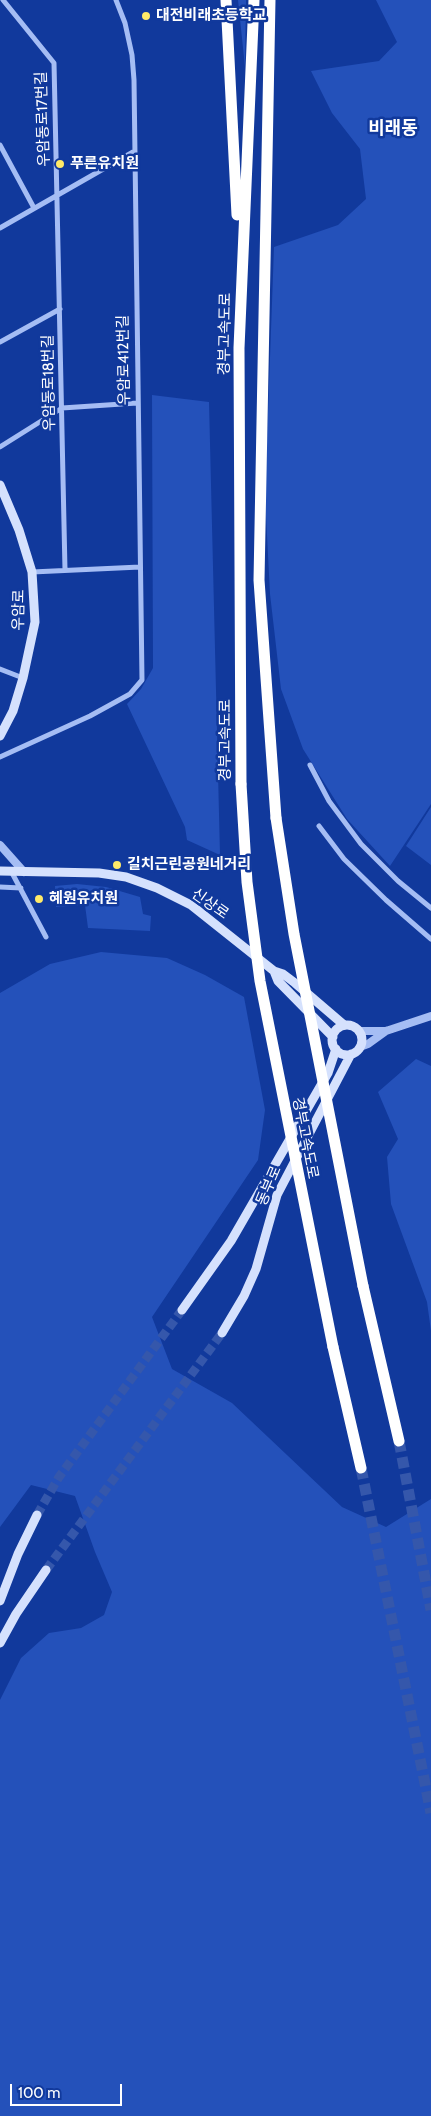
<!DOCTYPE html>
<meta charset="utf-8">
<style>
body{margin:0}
#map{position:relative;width:431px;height:2116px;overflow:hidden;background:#11399c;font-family:Cabin,sans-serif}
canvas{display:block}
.scale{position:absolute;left:10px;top:2084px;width:112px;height:22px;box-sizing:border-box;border:2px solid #fff;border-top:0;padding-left:6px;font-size:15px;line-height:18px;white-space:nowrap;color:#fff;-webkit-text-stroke:4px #11399c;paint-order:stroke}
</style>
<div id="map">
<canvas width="431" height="2116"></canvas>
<div class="scale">100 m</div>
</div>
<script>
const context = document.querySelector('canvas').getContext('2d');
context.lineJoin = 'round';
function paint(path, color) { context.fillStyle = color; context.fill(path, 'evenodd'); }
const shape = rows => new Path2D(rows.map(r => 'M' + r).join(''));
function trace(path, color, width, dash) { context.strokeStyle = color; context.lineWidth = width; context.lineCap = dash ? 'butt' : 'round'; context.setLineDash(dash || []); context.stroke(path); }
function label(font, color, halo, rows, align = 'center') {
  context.font = font + ' Cabin,"Noto Sans KR",sans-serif'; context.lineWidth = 5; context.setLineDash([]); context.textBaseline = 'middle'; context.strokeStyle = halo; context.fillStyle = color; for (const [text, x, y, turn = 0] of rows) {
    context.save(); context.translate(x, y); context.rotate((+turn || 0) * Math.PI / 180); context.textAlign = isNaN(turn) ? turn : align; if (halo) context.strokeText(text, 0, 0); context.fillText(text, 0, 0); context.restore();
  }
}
paint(shape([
 [238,0,246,0,245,67],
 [376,0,431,0,431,804,390,866,347,819,303,749,281,689,270,594,265,496,274,247,338,225,366,199,360,149,332,113,311,71,379,61,397,42],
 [152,395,209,402,220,855,187,840,185,827,127,704,141,689,153,668],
 [431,807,431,865,406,846],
 [77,884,106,887,140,897,143,914,151,916,150,931,88,928,85,905,56,907,55,886],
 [101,952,167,958,205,975,244,997,265,1110,258,1160,152,1317,172,1369,232,1403,342,1507,386,1527,431,1499,431,2116,0,2116,0,1700,21,1658,49,1633,81,1628,104,1615,112,1592,95,1552,75,1496,31,1485,0,1527,0,993,50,964],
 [416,1059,431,1066,431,1331,427,1302,391,1204,387,1157,398,1139,378,1092]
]), '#2451ba');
trace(shape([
 [37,1515,59,1477,182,1310],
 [46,1570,222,1333]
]), '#3557ab', 9, [9, 4.5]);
trace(shape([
 [399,1441,431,1610],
 [361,1468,431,1813]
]), '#3557ab', 11, [11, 5.5]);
trace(shape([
 [3,0,54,63,65,570],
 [0,145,34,208],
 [0,228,133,152],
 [0,342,60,309],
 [0,447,62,408,137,403],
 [32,572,140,567],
 [0,669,23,678],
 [0,757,90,716,130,694,142,680,134,80,132,55,125,23,116,0],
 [310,765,329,801,361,844,398,881,431,908],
 [319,826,344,859,386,900,431,939],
 [11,871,46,937],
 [0,887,21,888]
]), '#a5bdf4', 5);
trace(shape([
 [0,845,24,872],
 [359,1031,386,1031,431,1016],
 [360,1047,368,1044,386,1031]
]), '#a5bdf4', 8);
trace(shape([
 [0,485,19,530,32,572,35,622,23,678,13,711,0,736],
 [0,871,99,873,126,877,157,888,191,905,274,971,283,974,295,983,344,1025],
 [274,971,278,981,333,1037],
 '332 1040a15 15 0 1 1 30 0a15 15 0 1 1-30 0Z',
 [182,1310,231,1241,328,1073,336,1049],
 [222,1333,244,1296,256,1269,277,1195,351,1054],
 [0,1601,18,1554,37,1515],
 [0,1643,16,1614,46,1570]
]), '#d5e1fd', 9);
trace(shape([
 [226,0,237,215],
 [270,0,259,580,276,818],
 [241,784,239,348,254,0],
 [363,1286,399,1441],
 [333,1347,361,1468]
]), '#fff', 11);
trace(shape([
 [241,784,247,882,260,981,333,1347],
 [276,818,294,934,363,1286]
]), '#fff', 11);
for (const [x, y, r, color] of [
 [146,16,5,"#ffea68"],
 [60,164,5,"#ffea68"],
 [117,865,5,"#ffea68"],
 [39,899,5,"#ffea68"]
]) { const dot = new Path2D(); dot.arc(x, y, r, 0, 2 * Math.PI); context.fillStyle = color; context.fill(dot); trace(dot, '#11399c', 2); }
label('bold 15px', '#fff', '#11399c', [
 ["대전비래초등학교",156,16],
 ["푸른유치원",70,164],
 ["길치근린공원네거리",127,865],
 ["혜원유치원",49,899]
], 'left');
label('15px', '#fff', '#11399c', [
 ["우암동로17번길",43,119,-92],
 ["경부고속도로",225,334,-89],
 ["우암로412번길",124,360,-91],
 ["우암동로18번길",49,383,-91],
 ["우암로",19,610,-89],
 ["경부고속도로",226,740,-90],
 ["신상로",210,904,35],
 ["경부고속도로",305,1138,79],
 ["동부로",269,1186,-67]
]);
label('bold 18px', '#fff', '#11399c', [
 ["비래동",393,129]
]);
</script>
